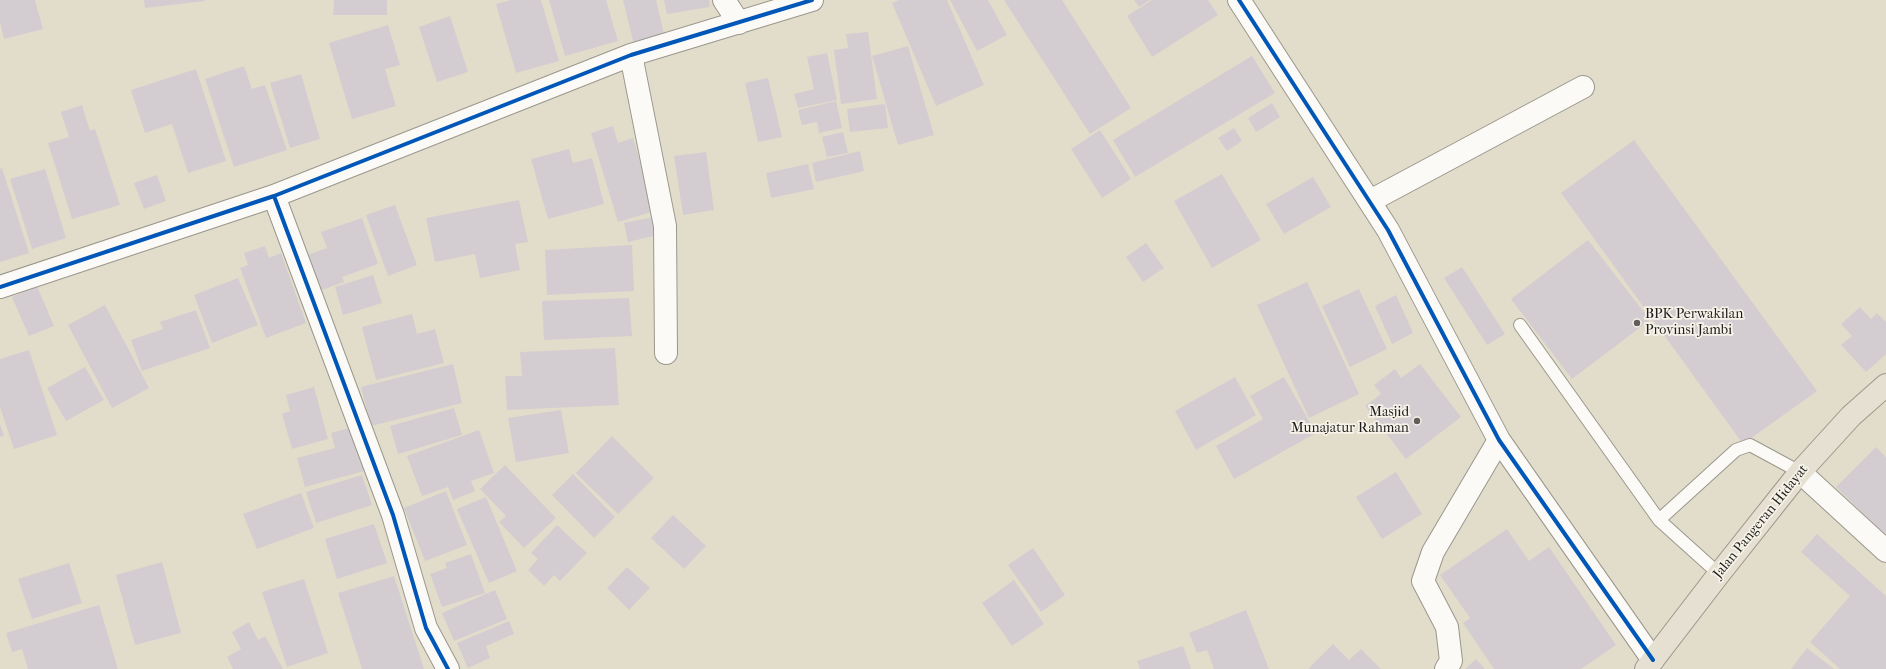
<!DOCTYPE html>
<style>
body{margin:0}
canvas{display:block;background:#e2dcca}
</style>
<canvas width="1886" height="669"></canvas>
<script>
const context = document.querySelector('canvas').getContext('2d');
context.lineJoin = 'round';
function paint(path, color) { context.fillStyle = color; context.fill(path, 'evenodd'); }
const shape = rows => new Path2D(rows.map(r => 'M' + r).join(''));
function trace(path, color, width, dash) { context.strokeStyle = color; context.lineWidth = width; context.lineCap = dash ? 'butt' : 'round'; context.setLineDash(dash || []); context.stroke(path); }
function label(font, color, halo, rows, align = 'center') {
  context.font = font + ' "IM FELL French Canon",serif'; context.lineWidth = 3.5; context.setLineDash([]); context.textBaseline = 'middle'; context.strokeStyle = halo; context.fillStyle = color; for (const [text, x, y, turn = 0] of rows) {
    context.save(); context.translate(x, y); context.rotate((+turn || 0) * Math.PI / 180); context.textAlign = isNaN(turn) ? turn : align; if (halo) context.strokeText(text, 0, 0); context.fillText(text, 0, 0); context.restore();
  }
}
paint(shape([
 [0,0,35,0,43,29,4,39,0,22],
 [144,0,205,0,205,1,145,8],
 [334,0,387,0,387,15,333,15],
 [511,0,541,0,559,61,516,73,496,4],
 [549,0,606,0,618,41,565,56],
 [623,0,656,0,666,42,635,49],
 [664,0,709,0,710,7,667,14],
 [900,0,947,0,984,85,936,106,892,3],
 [950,0,988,0,1007,35,977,51],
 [1004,0,1062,0,1131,108,1090,134],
 [1134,0,1150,0,1139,7],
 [1152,0,1208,0,1218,15,1152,57,1127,16],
 [450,16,468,72,437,82,419,27],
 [388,25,400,65,385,69,396,106,352,119,329,43],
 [868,32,877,99,841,104,834,50,848,48,846,34],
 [908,46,934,135,898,145,872,56],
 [827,53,837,100,798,108,794,94,814,89,807,57],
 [1252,56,1275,93,1135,177,1113,140],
 [244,66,252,89,265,85,287,150,234,167,205,79],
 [196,69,226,161,188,173,172,124,145,133,131,90],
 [301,74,320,139,290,148,270,83],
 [768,78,782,137,758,142,745,83],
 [836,101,842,128,819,133,817,122,802,125,798,110],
 [1272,103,1280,117,1256,132,1248,118],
 [885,104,888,128,850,132,847,109],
 [82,105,90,131,95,129,120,205,72,219,48,143,69,137,61,112],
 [613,126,618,143,633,138,655,211,618,222,591,133],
 [1234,128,1242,141,1227,151,1218,138],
 [1100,130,1131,179,1102,198,1071,149],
 [843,132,848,153,827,157,822,137],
 [1634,140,1817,391,1743,444,1561,193],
 [569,149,573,163,592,158,604,204,548,219,531,159],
 [860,151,864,171,816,182,812,163],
 [706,152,714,210,683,215,674,156],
 [808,164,814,189,771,198,766,173],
 [2,168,29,253,0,262,0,169],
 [45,169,66,238,32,249,10,179],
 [1222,174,1261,240,1212,268,1174,201],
 [157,175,166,201,144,209,134,183],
 [1313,177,1331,207,1284,234,1266,204],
 [519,200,528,242,515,244,520,270,480,278,475,254,435,262,426,218],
 [395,205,417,265,388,276,366,215],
 [654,217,658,235,628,242,624,223],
 [362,218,378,264,342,277,344,282,313,293,301,257,327,248,321,232],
 [1588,240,1650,320,1572,379,1511,299],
 [1146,243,1164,268,1143,282,1126,257],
 [632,245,634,291,547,295,545,250],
 [265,246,269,258,281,253,306,323,266,338,240,268,248,265,244,253],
 [1462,267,1505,334,1487,345,1444,278],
 [373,275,382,303,343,315,335,287],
 [238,278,258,325,212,343,194,295],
 [1307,282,1359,394,1309,418,1257,305],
 [37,286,54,326,29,336,12,297],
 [1359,289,1387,349,1350,367,1322,306],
 [1396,295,1413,333,1392,344,1375,306],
 [629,298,632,336,544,340,542,301],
 [105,305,149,388,112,408,68,325],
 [1860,307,1871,319,1877,313,1886,322,1886,354,1866,372,1841,345,1852,336,1841,324],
 [196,310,210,348,142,371,131,340,163,329,160,322],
 [412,314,417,334,435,329,444,363,376,380,362,327],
 [615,348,619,405,507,410,505,376,522,376,520,352],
 [29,350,57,435,14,449,0,407,0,359],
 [453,364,462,403,371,426,361,387],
 [1420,364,1461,417,1406,459,1365,406,1381,394,1374,385,1395,369,1401,378],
 [85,367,104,400,66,421,47,388],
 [1235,377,1256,415,1196,450,1175,411],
 [1284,377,1316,433,1234,479,1216,446,1263,419,1250,396],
 [314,387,328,439,292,449,282,414,290,411,286,395],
 [454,408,462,435,398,454,390,426],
 [561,410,569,453,516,462,508,418],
 [0,424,4,436,0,437],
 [356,426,368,470,305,487,297,458,335,448,331,433],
 [479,430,494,473,471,481,475,491,453,500,448,487,422,496,407,456],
 [612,436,654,478,618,514,576,473],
 [1876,447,1886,457,1886,533,1884,534,1836,487],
 [505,465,556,518,524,548,499,522,506,516,480,489],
 [1396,472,1422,514,1382,539,1356,497],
 [573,474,615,517,594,538,552,495],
 [362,475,372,505,316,523,306,492],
 [446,491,467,545,425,561,404,508],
 [301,493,314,528,257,549,243,514],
 [486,497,517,571,489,583,457,509],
 [673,515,706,546,684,569,651,538],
 [374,524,387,563,337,579,325,539],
 [557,525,587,553,560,581,554,575,544,586,528,570,538,559,531,553],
 [1507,529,1529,561,1549,547,1616,645,1581,669,1494,669,1463,623,1470,618,1440,575],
 [1817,534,1886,596,1886,669,1840,669,1810,642,1850,596,1801,552],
 [1033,548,1065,595,1041,612,1008,565],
 [471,554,485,593,442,607,430,574,447,568,445,563],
 [162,562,181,633,135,645,116,575],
 [69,563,82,603,32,619,18,579],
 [627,567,650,588,629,610,607,588],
 [394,576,424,669,362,669,338,593],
 [304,579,328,653,287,667,262,592],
 [1014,580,1044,624,1012,646,982,603],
 [495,590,507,619,454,641,442,613],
 [99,605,118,669,28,669,22,649,12,652,6,633],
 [1246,610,1269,669,1214,669,1207,650,1197,653,1189,633],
 [509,621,514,634,486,646,490,658,468,668,457,643],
 [249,622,258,640,265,636,283,669,233,669,227,657,241,649,232,632],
 [1333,644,1349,660,1361,649,1381,669,1308,669],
 [1183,646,1191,669,1140,669,1137,661],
 [1807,648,1834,669,1791,669],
 [1476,659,1485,669,1465,669]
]), '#d3cdd2');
const service = shape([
 [1520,325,1659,520,1719,574],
 [1659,520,1736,450,1750,445,1800,472]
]);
const minor = shape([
 [724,0,739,23],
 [1239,0,1388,230,1499,440,1653,660],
 [631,55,665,226,666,353],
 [274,196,393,515,426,628,448,669],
 [1370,201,1583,87],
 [0,287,274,196,631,55,812,0],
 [1800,472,1886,551],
 [1446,669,1451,661,1447,627,1423,581,1433,552,1499,440]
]);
const trunk = shape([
 [1646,669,1719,574,1800,472,1851,416,1886,385]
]);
trace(service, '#9a978c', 14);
trace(minor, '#9a978c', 24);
trace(trunk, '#9a978c', 24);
trace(service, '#fbfaf7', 12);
trace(minor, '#fbfaf7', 22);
trace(trunk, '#e6e0d2', 22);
trace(shape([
 [1239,0,1388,230,1499,440,1653,660],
 [274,196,393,515,426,628,448,669],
 [0,287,274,196,631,55,812,0]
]), '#0057b8', 4);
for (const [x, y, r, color] of [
 [1637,323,4,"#615f59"],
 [1417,421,4,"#615f59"]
]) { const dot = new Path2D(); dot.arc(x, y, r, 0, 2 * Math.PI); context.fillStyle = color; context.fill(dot); trace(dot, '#f7f3e8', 1.5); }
label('14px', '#1c1c1c', '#f7f3e8', [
 ["BPK Perwakilan",1645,315],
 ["Provinsi Jambi",1645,331],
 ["Masjid",1409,413,"right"],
 ["Munajatur Rahman",1409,429,"right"]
], 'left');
label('14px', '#1c1c1c', '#f7f3e8', [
 ["Jalan Pangeran Hidayat",1761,522,-51]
]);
</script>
